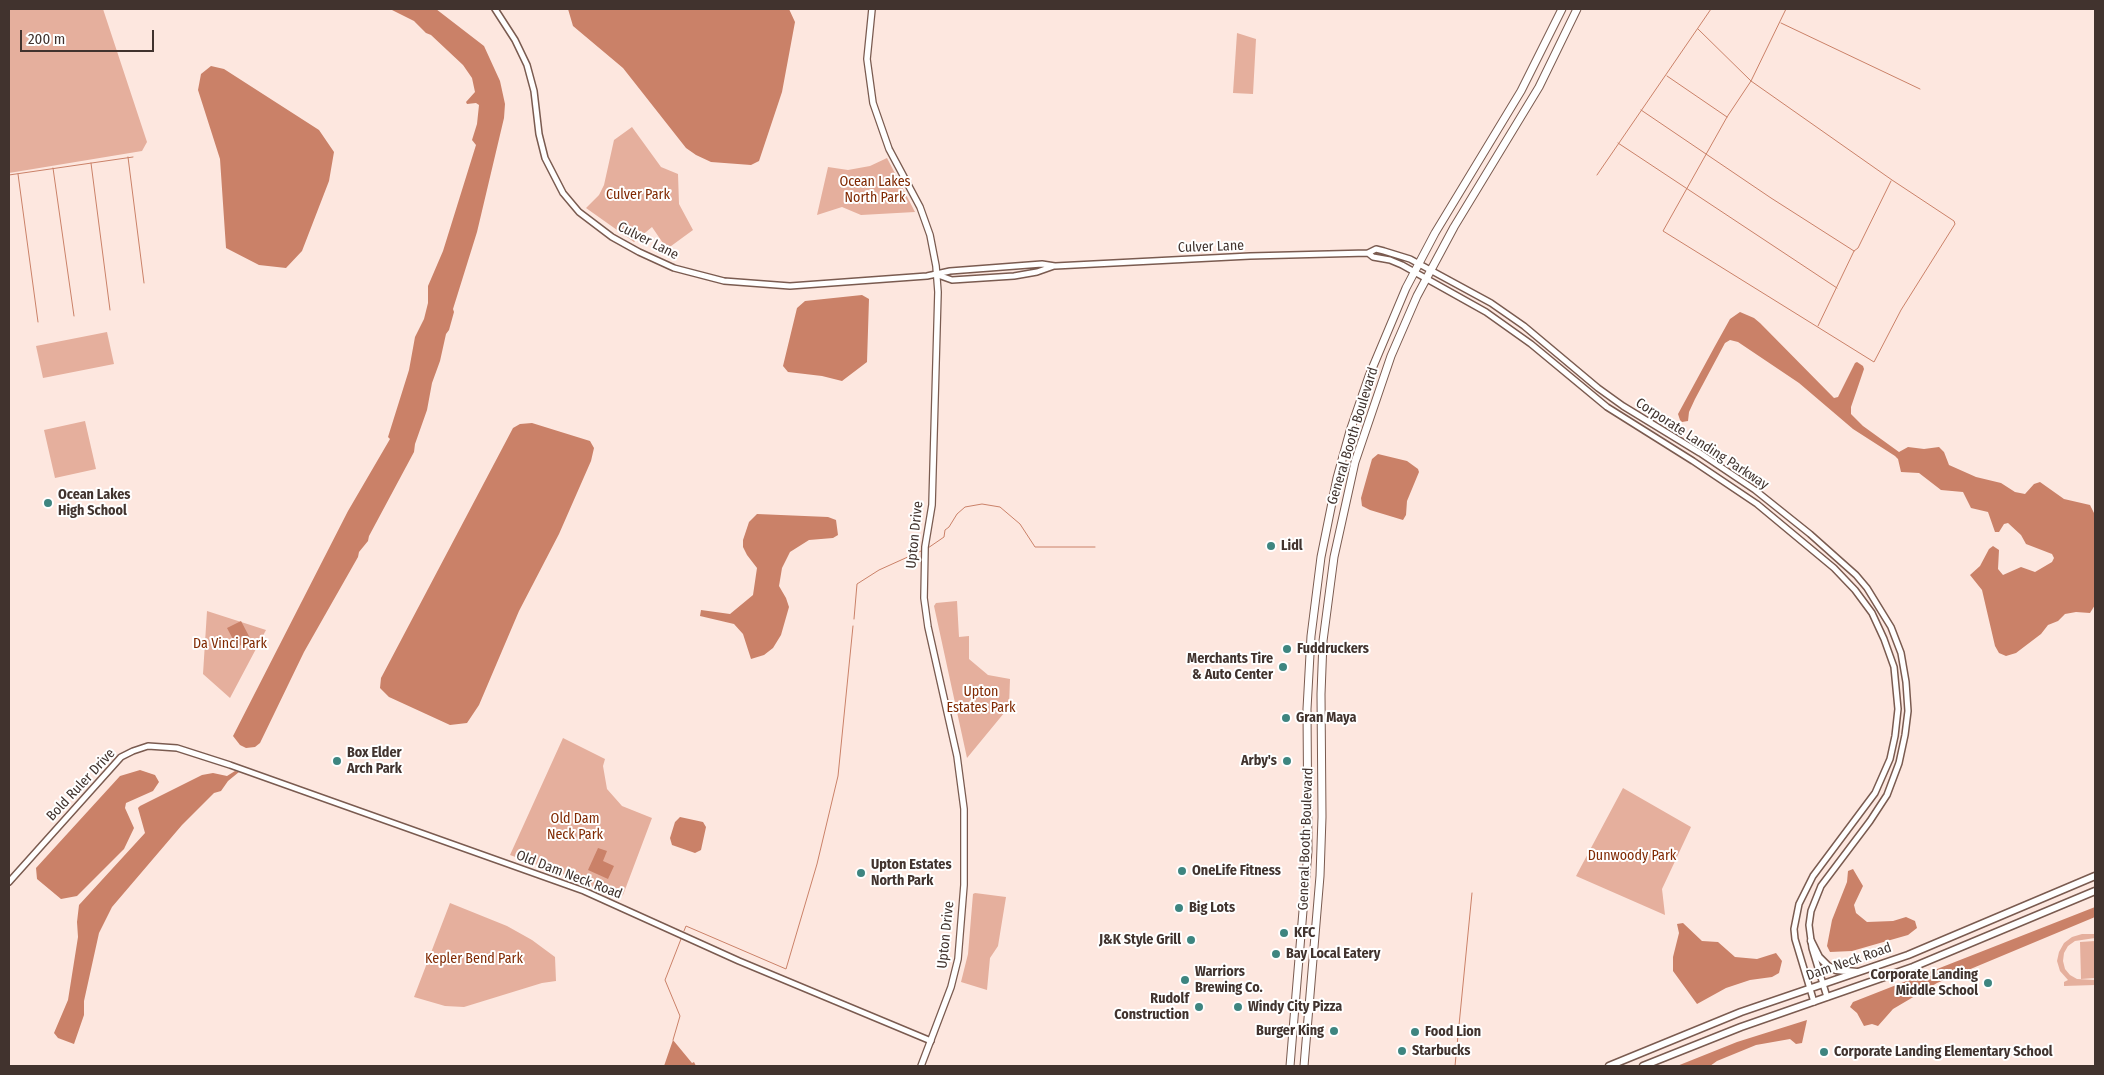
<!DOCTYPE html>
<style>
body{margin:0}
#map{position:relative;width:2104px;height:1075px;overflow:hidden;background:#fde7df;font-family:"Fira Sans Condensed",sans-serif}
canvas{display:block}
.frame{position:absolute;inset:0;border:10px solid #41332e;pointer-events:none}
.scale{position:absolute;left:20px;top:30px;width:134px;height:22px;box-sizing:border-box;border:2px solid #41332e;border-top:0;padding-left:6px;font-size:15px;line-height:18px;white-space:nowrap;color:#41332e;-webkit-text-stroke:4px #fff;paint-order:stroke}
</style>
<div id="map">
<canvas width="2104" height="1075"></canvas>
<div class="frame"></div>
<div class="scale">200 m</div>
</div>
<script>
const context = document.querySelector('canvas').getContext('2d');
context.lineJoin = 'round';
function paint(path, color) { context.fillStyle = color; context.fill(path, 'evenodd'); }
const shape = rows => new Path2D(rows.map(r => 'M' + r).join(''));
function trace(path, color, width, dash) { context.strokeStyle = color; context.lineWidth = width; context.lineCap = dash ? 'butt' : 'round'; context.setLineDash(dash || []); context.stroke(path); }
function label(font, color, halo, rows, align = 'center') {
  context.font = font + ' "Fira Sans Condensed",sans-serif'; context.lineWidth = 4; context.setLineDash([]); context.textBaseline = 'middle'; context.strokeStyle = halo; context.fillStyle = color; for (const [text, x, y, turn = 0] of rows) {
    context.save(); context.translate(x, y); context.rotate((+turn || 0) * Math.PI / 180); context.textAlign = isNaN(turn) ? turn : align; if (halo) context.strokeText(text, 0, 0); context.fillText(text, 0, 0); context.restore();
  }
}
paint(shape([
 [9,9,103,9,147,142,142,151,9,173],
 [1237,33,1256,39,1253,94,1233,93],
 [632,127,661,167,678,174,679,204,693,230,667,249,652,227,634,242,586,208,599,195,604,185,614,140],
 [887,158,915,212,861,215,842,207,817,215,828,167,848,170,870,166],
 [107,332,114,364,43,378,36,346],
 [85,421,96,469,55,478,44,430],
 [957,601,959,637,969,636,969,659,988,675,1010,679,1009,707,967,758,934,606,936,603],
 [207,611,266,630,230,698,203,674],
 [563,738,605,759,603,766,607,789,622,806,652,818,623,895,619,898,568,876,510,855],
 [1623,788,1691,827,1662,889,1665,915,1576,876],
 [975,893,1006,897,998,946,990,958,987,990,961,982,968,954,973,894],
 [450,903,507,926,532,940,555,957,556,981,542,983,464,1007,445,1006,414,997],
 [2082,934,2095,934,2095,938,2075,941,2068,946,2064,953,2063,961,2065,969,2070,975,2077,979,2095,980,2095,985,2064,986,2064,982,2068,980,2060,971,2057,961,2059,952,2064,943,2072,937],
 [2095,941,2095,978,2081,979,2080,942]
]), '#e5af9d');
paint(shape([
 [390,9,436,9,484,46,500,81,505,104,504,118,477,232,453,309,454,312,449,330,446,334,440,361,432,383,427,410,415,444,414,452,369,536,368,541,359,552,358,557,304,652,260,743,255,747,246,748,240,745,233,736,348,511,390,439,388,437,409,370,415,337,424,319,428,303,428,286,443,251,476,145,472,140,477,124,479,105,476,103,467,104,466,102,475,92,472,78,463,65,431,35,426,33,414,21],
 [568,9,789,9,795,22,782,92,759,161,751,165,711,162,696,155,686,148,623,68,573,26],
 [211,66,224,69,319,130,334,152,329,181,302,251,286,268,259,265,226,248,220,159,198,90,201,74],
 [862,295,869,299,867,362,842,381,822,376,788,372,783,366,797,308,805,301],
 [1740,312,1754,318,1760,323,1834,398,1838,397,1855,363,1857,362,1863,366,1864,369,1851,407,1851,414,1863,426,1899,452,1908,447,1924,449,1939,447,1944,452,1949,465,1976,477,2001,483,2015,492,2025,494,2034,484,2040,482,2064,499,2090,505,2095,515,2095,605,2090,613,2076,612,2065,614,2058,621,2048,625,2041,634,2016,653,2006,656,1999,653,1995,646,1982,590,1970,575,1980,566,1989,549,1993,546,1999,550,1998,569,2003,575,2021,567,2035,572,2052,562,2054,558,2052,554,2026,544,2021,535,2008,523,2004,524,1999,532,1995,532,1988,512,1971,508,1963,492,1941,490,1919,473,1901,472,1898,459,1895,456,1853,429,1799,383,1738,342,1730,340,1725,343,1695,399,1689,412,1688,421,1682,422,1680,420,1678,414,1715,346,1730,319],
 [532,423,590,441,594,448,591,461,559,534,519,611,479,705,467,723,450,725,389,697,380,688,381,678,513,428,520,424],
 [1378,454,1407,461,1418,469,1419,472,1407,501,1406,515,1403,520,1370,510,1362,506,1361,498,1372,459],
 [757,514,828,517,836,520,838,535,833,538,809,540,790,552,782,568,779,586,786,598,789,607,781,635,773,648,764,655,751,659,743,634,734,624,700,616,701,610,730,614,753,595,757,568,747,555,743,547,743,540,749,522],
 [241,621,251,640,237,647,227,628],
 [140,770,155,775,159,782,153,791,126,803,125,808,134,828,124,849,77,896,61,899,37,879,36,868,120,776],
 [235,771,239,772,228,781,221,791,214,793,182,825,112,907,99,933,84,1001,84,1015,74,1044,58,1038,54,1033,68,1000,78,937,77,922,79,905,145,833,138,808,140,806,202,775,213,773,227,776],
 [680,817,703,822,706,827,701,850,695,853,672,845,670,838,675,822],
 [598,848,607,851,603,861,614,866,608,879,588,870],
 [1853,869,1863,886,1854,905,1856,913,1867,922,1893,921,1906,917,1915,921,1917,928,1908,935,1852,951,1830,952,1827,946,1832,920,1847,882,1848,871],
 [2095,907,2095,917,1937,983,1893,1009,1878,1026,1872,1024,1864,1026,1857,1013,1850,1007,1853,1002],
 [1683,923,1702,941,1718,942,1735,957,1757,959,1776,953,1782,961,1779,973,1772,977,1750,980,1726,988,1697,1004,1673,971,1673,957,1679,933,1677,924],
 [1807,1020,1802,1043,1796,1044,1790,1039,1756,1045,1717,1061,1710,1066,1677,1066,1737,1042],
 [673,1040,692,1063,694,1062,696,1066,664,1066]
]), '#ca8168');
trace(shape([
 [1781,23,1920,89],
 [1698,29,1751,81,1892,180,1954,221,1955,224,1901,310,1874,362,1663,231,1727,117,1751,81,1786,9],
 [1667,76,1727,117],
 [1641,110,1771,198,1854,251],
 [1618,143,1837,288],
 [128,157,144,283],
 [91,163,110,310],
 [53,168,74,316],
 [18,174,38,322],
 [9,175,133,157],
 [1597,175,1711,9],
 [1818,326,1854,251,1858,248,1891,181],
 [928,548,944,537,945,530,949,527,957,514,965,507,982,504,1000,507,1020,524,1035,547,1095,547],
 [854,619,857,584,879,570,921,551],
 [684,931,686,926,786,969,817,864,838,776,853,626],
 [673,1040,680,1016,665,980,681,939],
 [1455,1066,1472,893]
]), '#ca8168', 1);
const tertiary = shape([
 [495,9,515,40,527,65,534,91,539,134,545,158,563,193,579,212,612,237,639,252,674,268,724,281,790,286,927,276,950,271,1042,264,1055,266,1250,256,1368,253,1376,249,1384,251,1410,259,1491,303,1524,326,1598,388,1623,406,1700,453,1755,490,1810,534,1856,575,1867,588,1891,627,1901,653,1906,682,1908,711,1905,735,1899,763,1887,795,1870,821,1821,886,1811,911,1809,925,1812,948,1827,997],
 [1368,253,1373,257,1390,260,1402,265,1486,312,1531,344,1607,407,1693,461,1757,504,1834,568,1855,590,1872,613,1884,639,1894,667,1898,709,1895,736,1890,759,1875,793,1813,876,1799,904,1794,929,1795,939,1814,1002],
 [938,275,952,280,1014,276,1037,272,1054,266],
 [9,882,121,757,133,751,148,746,177,748,230,765,584,891,739,961,931,1041]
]);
const secondary = shape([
 [872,9,867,59,873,103,889,149,920,207,930,235,936,266,938,292,932,505,925,547,924,598,928,627,957,756,964,809,964,885,958,959,951,987,921,1066]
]);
const primary = shape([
 [1811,941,1819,957,1828,966,1836,970,1857,972],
 [1609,1066,1741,1012,1908,955,2095,876],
 [1643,1066,1741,1027,1913,967,2095,891]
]);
const trunk = shape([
 [1290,1066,1308,851,1307,709,1311,636,1321,557,1337,478,1350,431,1369,376,1406,288,1435,233,1521,91,1562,9],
 [1304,1066,1320,876,1322,817,1321,694,1323,641,1334,557,1355,462,1391,356,1417,296,1454,227,1539,87,1577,9]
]);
trace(tertiary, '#7a5b50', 8);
trace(secondary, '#7a5b50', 8);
trace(primary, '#7a5b50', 9);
trace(trunk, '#7a5b50', 9);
trace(tertiary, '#fff', 5);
trace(secondary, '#fff', 5.5);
trace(primary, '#fff', 6);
trace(trunk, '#fff', 7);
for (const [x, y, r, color] of [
 [48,503,5,"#3e8580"],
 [1271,546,5,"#3e8580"],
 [1287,649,5,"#3e8580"],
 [1283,667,5,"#3e8580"],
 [1286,718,5,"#3e8580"],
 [337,761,5,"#3e8580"],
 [1287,761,5,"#3e8580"],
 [1182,871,5,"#3e8580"],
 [861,873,5,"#3e8580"],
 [1179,908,5,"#3e8580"],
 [1284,933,5,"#3e8580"],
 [1191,940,5,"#3e8580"],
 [1276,954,5,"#3e8580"],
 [1185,980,5,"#3e8580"],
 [1988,983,5,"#3e8580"],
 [1199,1007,5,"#3e8580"],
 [1238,1007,5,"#3e8580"],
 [1334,1031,5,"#3e8580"],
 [1415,1032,5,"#3e8580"],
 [1402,1051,5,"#3e8580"],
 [1824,1052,5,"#3e8580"]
]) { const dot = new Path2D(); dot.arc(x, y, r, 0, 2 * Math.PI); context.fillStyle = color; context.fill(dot); trace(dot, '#fff', 2); }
label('14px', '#802902', '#fff', [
 ["Ocean Lakes",875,182],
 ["North Park",875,198],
 ["Culver Park",638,195],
 ["Da Vinci Park",230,644],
 ["Upton",981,692],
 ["Estates Park",981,708],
 ["Old Dam",575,819],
 ["Neck Park",575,835],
 ["Dunwoody Park",1632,856],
 ["Kepler Bend Park",474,959]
]);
label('14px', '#41332e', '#fff', [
 ["Culver Lane",648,241,27],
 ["Culver Lane",1211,247,-2],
 ["General Booth Boulevard",1353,436,-73],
 ["Corporate Landing Parkway",1702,444,33],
 ["Upton Drive",915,535,-84],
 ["Bold Ruler Drive",81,785,-47],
 ["General Booth Boulevard",1306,839,-88],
 ["Old Dam Neck Road",569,875,21],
 ["Upton Drive",946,935,-84],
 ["Dam Neck Road",1849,962,-19]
]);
label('bold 14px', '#41332e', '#fff', [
 ["Ocean Lakes",58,495],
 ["High School",58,511],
 ["Lidl",1281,546],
 ["Fuddruckers",1297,649],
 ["Merchants Tire",1273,659,"right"],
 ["& Auto Center",1273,675,"right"],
 ["Gran Maya",1296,718],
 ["Box Elder",347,753],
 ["Arch Park",347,769],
 ["Arby's",1277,761,"right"],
 ["Upton Estates",871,865],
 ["North Park",871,881],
 ["OneLife Fitness",1192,871],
 ["Big Lots",1189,908],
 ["KFC",1294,933],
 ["J&K Style Grill",1181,940,"right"],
 ["Bay Local Eatery",1286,954],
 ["Warriors",1195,972],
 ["Brewing Co.",1195,988],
 ["Corporate Landing",1978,975,"right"],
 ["Middle School",1978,991,"right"],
 ["Rudolf",1189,999,"right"],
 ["Construction",1189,1015,"right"],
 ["Windy City Pizza",1248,1007],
 ["Burger King",1324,1031,"right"],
 ["Food Lion",1425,1032],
 ["Starbucks",1412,1051],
 ["Corporate Landing Elementary School",1834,1052]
], 'left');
</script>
